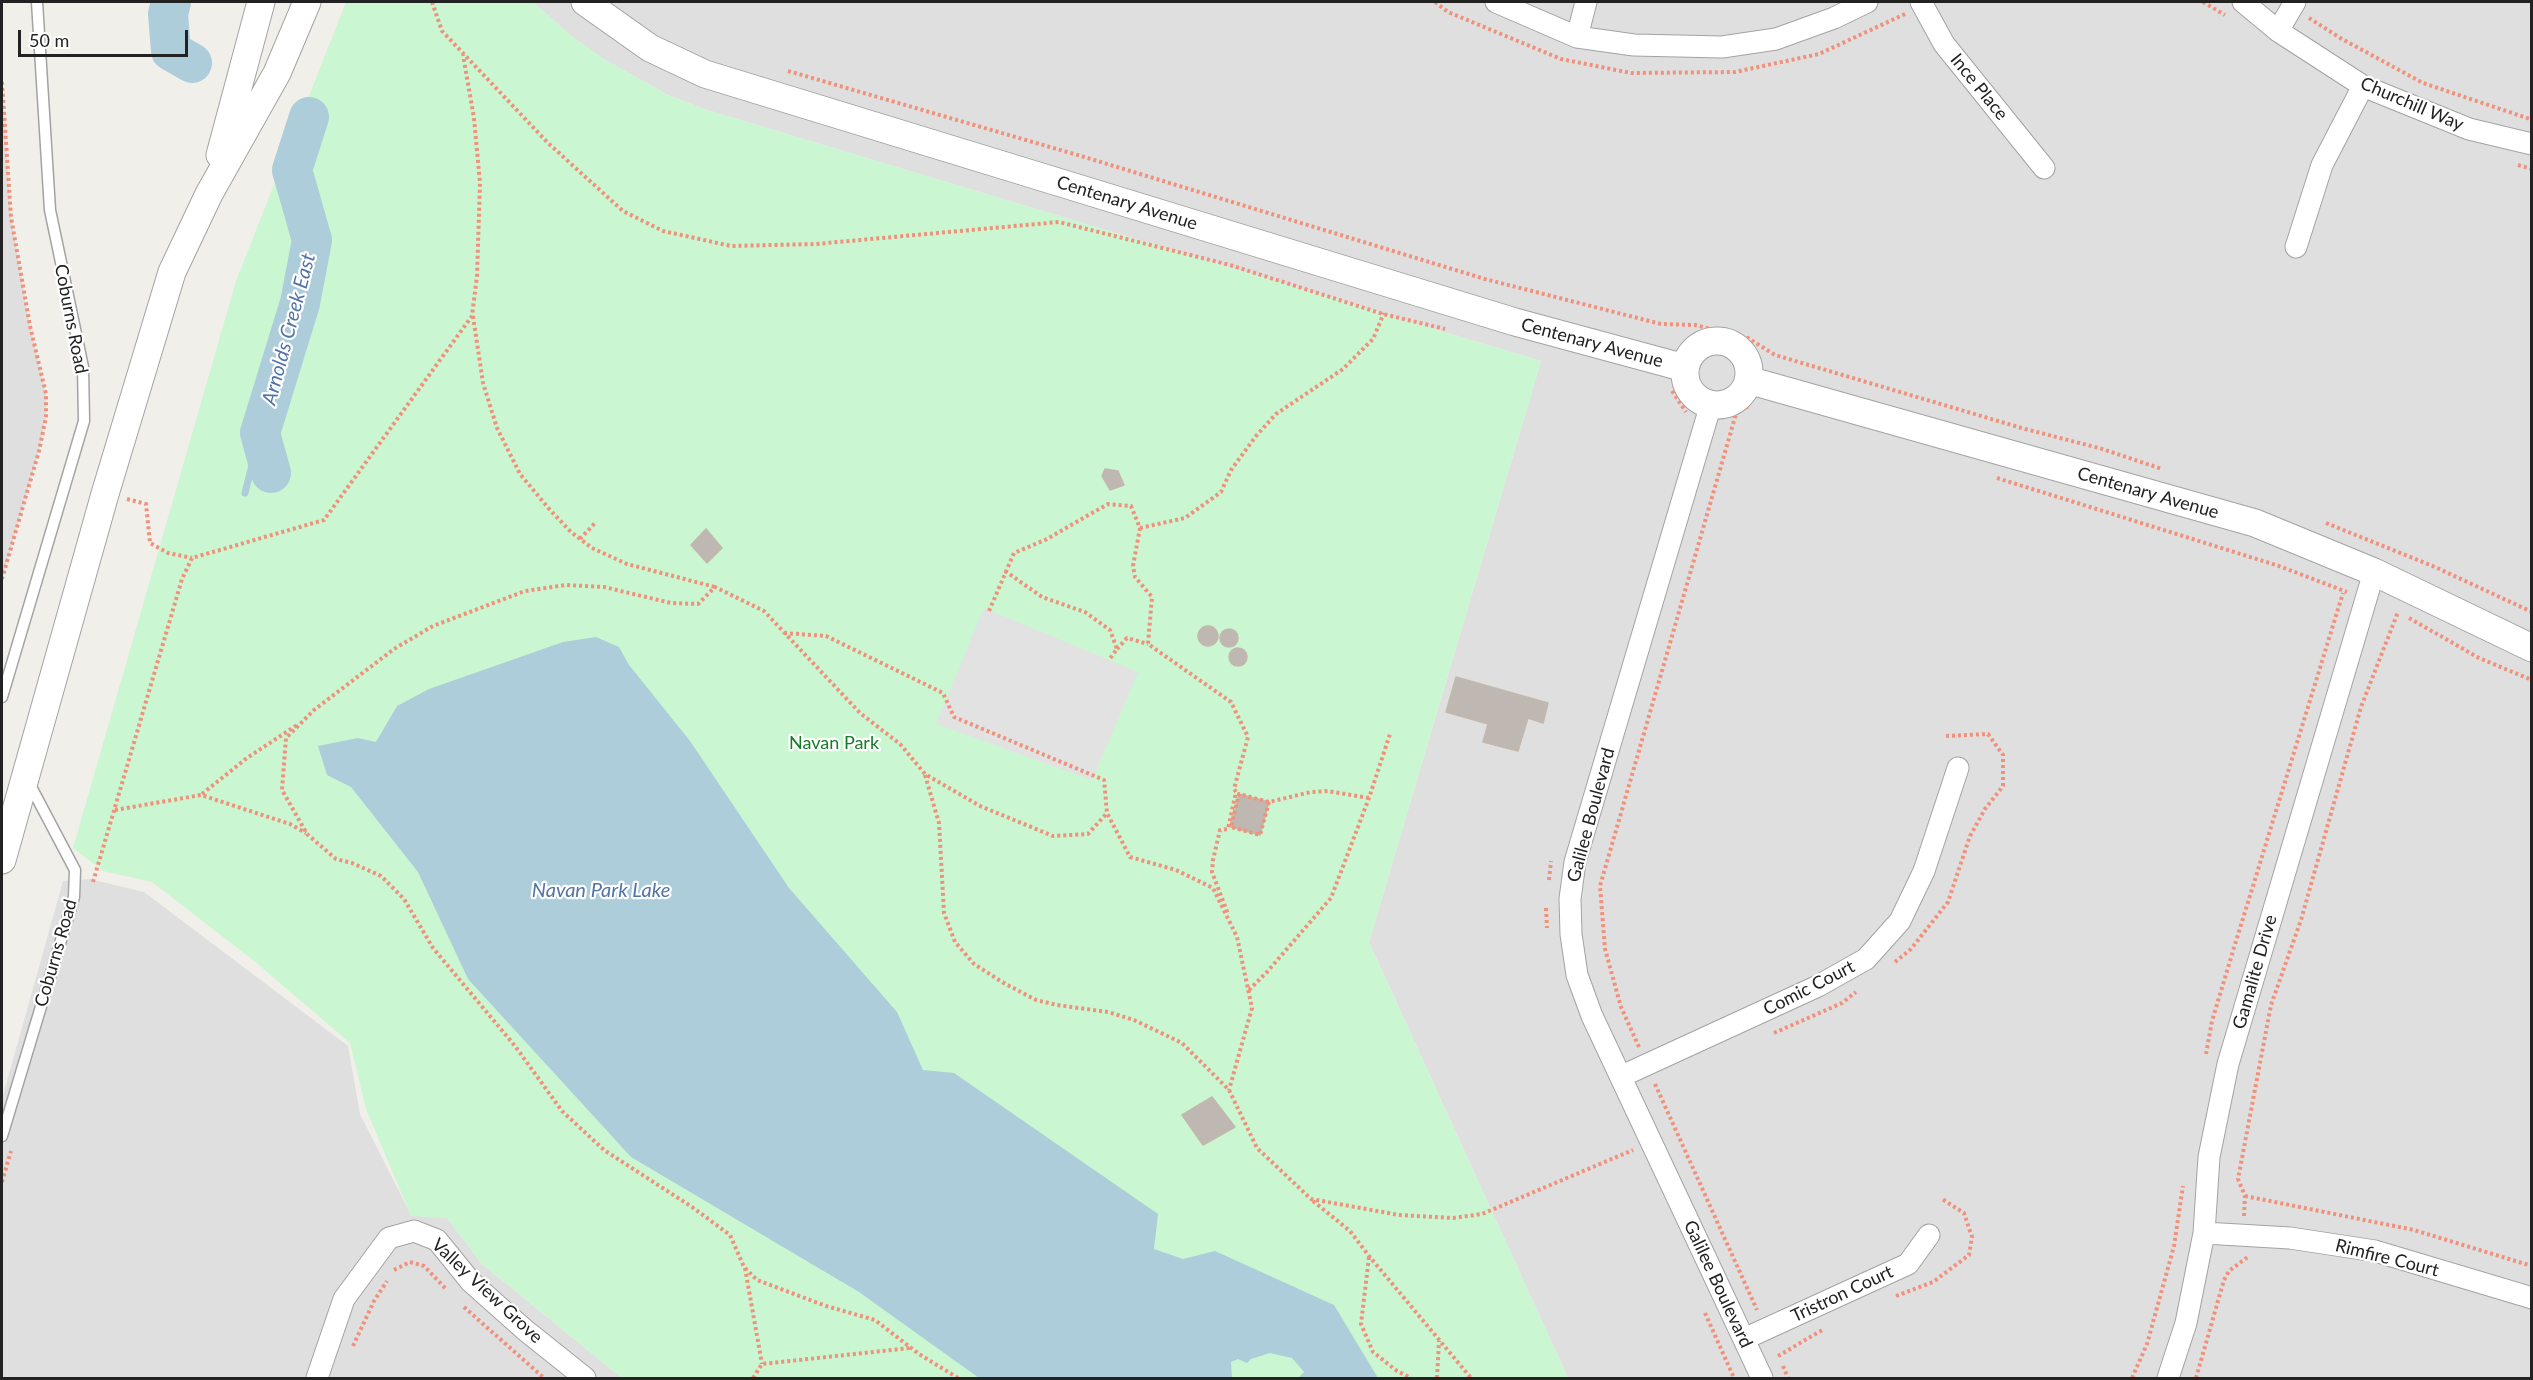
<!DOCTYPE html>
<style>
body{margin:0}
#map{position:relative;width:2533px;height:1380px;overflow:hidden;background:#f1efe9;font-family:Lato,sans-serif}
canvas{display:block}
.frame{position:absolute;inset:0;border:3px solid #222;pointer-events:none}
.scale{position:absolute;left:18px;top:30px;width:170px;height:27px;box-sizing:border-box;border:3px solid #222;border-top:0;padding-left:8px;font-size:18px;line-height:21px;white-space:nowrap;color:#222;-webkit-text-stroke:4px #fff;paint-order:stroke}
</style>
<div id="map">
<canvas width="2533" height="1380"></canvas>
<div class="frame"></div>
<div class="scale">50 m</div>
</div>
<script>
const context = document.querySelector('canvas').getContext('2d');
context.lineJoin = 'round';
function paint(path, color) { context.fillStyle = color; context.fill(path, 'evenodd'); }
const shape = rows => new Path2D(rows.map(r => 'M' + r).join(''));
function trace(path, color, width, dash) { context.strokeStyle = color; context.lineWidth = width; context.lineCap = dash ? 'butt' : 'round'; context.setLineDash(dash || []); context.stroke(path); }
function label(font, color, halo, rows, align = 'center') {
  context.font = font + ' Lato,sans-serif'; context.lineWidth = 4.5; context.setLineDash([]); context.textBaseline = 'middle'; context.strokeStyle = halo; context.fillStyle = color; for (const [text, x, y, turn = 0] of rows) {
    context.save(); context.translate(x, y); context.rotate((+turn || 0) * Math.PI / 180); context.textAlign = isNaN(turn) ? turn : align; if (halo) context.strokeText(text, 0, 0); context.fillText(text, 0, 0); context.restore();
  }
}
paint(shape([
 [533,2,2531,2,2531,1378,1568,1378,1369,942,1541,361,704,109,668,95,602,58,569,34],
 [2,82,11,217,30,326,46,394,46,417,39,451,2,580],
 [90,879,144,892,348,1046,360,1114,411,1215,447,1218,482,1264,622,1378,2,1378,2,1099,63,881]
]), '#e0dfdf');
paint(shape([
 [346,2,533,2,569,34,602,58,668,95,704,109,1541,361,1369,942,1568,1378,622,1378,482,1264,447,1218,411,1216,366,1109,350,1043,253,960,152,882,103,871,73,848,236,281]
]), '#cbf6d2');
paint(shape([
 [984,608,1138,672,1092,780,936,724]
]), '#e2e2e2');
paint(shape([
 [596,637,619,647,629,665,690,741,789,888,897,1012,923,1070,954,1073,1158,1214,1154,1249,1183,1259,1215,1251,1334,1305,1378,1378,1298,1378,1304,1372,1292,1358,1270,1353,1251,1359,1247,1363,1238,1359,1231,1362,1232,1378,979,1378,859,1292,631,1157,468,979,418,872,351,787,327,775,318,746,358,738,376,742,397,706,429,689,563,642]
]), '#adcddb');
trace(shape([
 [245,493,260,433]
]), '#adcddb', 7);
trace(shape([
 [171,2,168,14,171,51,192,63],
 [271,473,260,433,300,303,312,240,292,170,309,117]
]), '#adcddb', 40);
const building = shape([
 [1105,469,1118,471,1124,485,1110,490,1102,476,1105,469],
 [706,529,722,548,707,563,691,545,706,529],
 '1198 636a10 10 0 1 1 20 0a10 10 0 1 1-20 0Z',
 '1220 638a9 9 0 1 1 18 0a9 9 0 1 1-18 0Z',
 '1229 657a9 9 0 1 1 18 0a9 9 0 1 1-18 0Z',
 [1456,677,1548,703,1543,723,1528,718,1518,751,1483,742,1488,724,1446,712,1456,677],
 [1239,794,1269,802,1260,835,1231,827,1239,794],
 [1212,1097,1235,1127,1203,1145,1182,1115,1212,1097]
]);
paint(building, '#bfb8b2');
trace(building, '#c2b8ac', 1.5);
const service = shape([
 [2,697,84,421,83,367,50,210,37,2],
 [2,1136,74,897,75,870,28,781]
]);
const minor = shape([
 [1496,2,1577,37,1634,45,1722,47,1776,39,1834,18,1867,2],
 [1921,2,1944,44,2044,168],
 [2243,2,2278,31,2363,86,2469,129,2532,144],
 [2278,31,2295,2],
 [1577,37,1586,2],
 [2296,247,2322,165,2363,86],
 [1711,404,1575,862,1570,899,1571,934,1577,975,1592,1016,1762,1378],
 [1622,1076,1818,986,1866,959,1900,921,1924,871,1958,768],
 [2204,1233,2290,1238,2375,1251,2532,1298],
 [1744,1339,1908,1264,1929,1235],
 [317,1378,344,1299,389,1238,414,1231,437,1240,471,1282,525,1330,585,1378],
 [2168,1378,2186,1323,2204,1233,2209,1157,2228,1064,2374,572]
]);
const tertiary = shape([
 [585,2,650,48,705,74,1515,322,1685,368],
 [220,155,261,2],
 '1685 373a32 32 0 1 1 64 0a32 32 0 1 1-64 0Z',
 [1748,380,2255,523,2374,572,2532,648],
 [2,860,105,494,172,272,209,194,277,73,307,2]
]);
trace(service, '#a3a3a3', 13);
trace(minor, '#a3a3a3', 23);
trace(tertiary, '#a3a3a3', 29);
trace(shape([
 [432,2,442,31,548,143,623,211,663,231,731,246,816,244,1059,222,1230,265,1383,314,1445,329],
 [1435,2,1448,12,1561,59,1631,73,1735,72,1819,54,1905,14],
 [2203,2,2225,15],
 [2309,18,2342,39,2423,83,2530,119],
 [788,71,1081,156,1485,279,1661,324,1695,325,1748,338,1775,355,2025,429,2099,448,2162,469],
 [2,82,11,217,30,326,46,394,46,417,39,451,2,579],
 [2518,165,2532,169],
 [473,316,483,383,497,428,520,474,550,510,571,532,592,548,627,564,715,587],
 [1672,391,1686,412],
 [1729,415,1749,406],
 [1997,478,2279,566,2347,592],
 [127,499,146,504,150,543,168,553,192,558],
 [2326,523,2435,567,2532,612],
 [1140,528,1185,518,1221,492,1231,470,1256,436,1276,414,1343,369,1373,339,1384,313],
 [580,539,596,522],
 [1005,571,1042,597,1085,612,1110,630,1117,649,1109,660],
 [989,611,1014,553,1045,540,1108,504,1131,506,1140,528,1133,566,1135,577,1152,597,1148,644,1231,702,1248,737,1234,789,1236,792,1228,829,1220,830,1213,860,1212,872,1228,914],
 [2409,618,2479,658,2532,680],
 [784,633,826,636,943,693,954,717,1104,780,1107,813,1130,857,1176,870,1213,888,1237,937,1252,1008,1229,1090],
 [1117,649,1127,638,1148,644],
 [925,775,939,823,944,913,955,942,974,964,1002,982,1036,1000,1057,1005,1108,1012,1134,1020,1182,1043,1229,1090,1257,1148,1311,1199,1399,1215,1453,1218,1482,1214,1633,1150],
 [202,794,247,758,297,725],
 [1269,802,1260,835,1231,827,1239,794,1269,802,1311,792,1328,791,1369,798],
 [115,810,201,795,290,824,306,833],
 [1549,880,1551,861],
 [93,882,182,579,192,558,324,520,472,316,477,276,480,183,474,118,463,55],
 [1546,908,1547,928],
 [1895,962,1911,949,1948,902,1970,836,1985,809,2003,786,2003,755,1988,734,1946,736],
 [1249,990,1267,972,1331,898,1369,798,1390,734],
 [1774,1033,1842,1003,1856,992],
 [1639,1047,1621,1007,1605,949,1600,886,1736,414],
 [2206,1054,2212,1021,2233,951,2343,593],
 [1655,1084,1757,1310],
 [2,1182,11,1151],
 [2245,1196,2414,1230,2532,1266],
 [1313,1201,1350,1231,1369,1256,1471,1378],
 [2244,1216,2245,1196,2238,1179,2271,1005,2301,920,2361,707,2398,612],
 [1369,1257,1361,1324,1373,1352,1397,1371,1411,1378],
 [745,1268,762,1364],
 [394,1270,410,1262,424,1266,446,1289],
 [1896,1296,1933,1282,1969,1255,1972,1237,1964,1213,1942,1199],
 [464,1307,544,1378],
 [1705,1313,1734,1378],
 [353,1346,374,1301,387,1281],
 [1778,1356,1824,1329],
 [1783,1366,1788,1378],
 [753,1378,762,1364,910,1348],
 [958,1378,919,1354,875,1320,826,1306,757,1280,744,1267,730,1235,692,1207,604,1150,562,1111,515,1046,433,948,404,899,381,876,352,863,336,859,307,834,282,790,286,738,314,710,394,649,433,626,525,591,566,585,604,587,671,603,698,604,715,587,764,611,860,713,900,744,925,774,980,806,1053,836,1088,834,1107,813],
 [1437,1378,1439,1341],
 [2132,1378,2147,1344,2174,1246,2183,1186],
 [2196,1378,2224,1280,2229,1271,2249,1256]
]), '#f0917b', 4, [3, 3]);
trace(service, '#fff', 10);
trace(minor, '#fff', 21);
trace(tertiary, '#fff', 27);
label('18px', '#222', '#fff', [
 ["Ince Place",1979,87,51],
 ["Churchill Way",2412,104,23],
 ["Centenary Avenue",1127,203,17],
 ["Coburns Road",71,319,79],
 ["Centenary Avenue",1592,343,15],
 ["Centenary Avenue",2148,493,16],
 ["Galilee Boulevard",1591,815,-75],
 ["Coburns Road",56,953,-74],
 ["Gamalite Drive",2255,972,-74],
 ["Comic Court",1809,988,-27],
 ["Rimfire Court",2387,1258,14],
 ["Galilee Boulevard",1718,1284,65],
 ["Valley View Grove",487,1291,43],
 ["Tristron Court",1842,1294,-25]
]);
label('18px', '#157b25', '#fff', [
 ["Navan Park",834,743]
]);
label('italic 20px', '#5174a4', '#fff', [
 ["Arnolds Creek East",289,329,-75],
 ["Navan Park Lake",601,891]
]);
</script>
